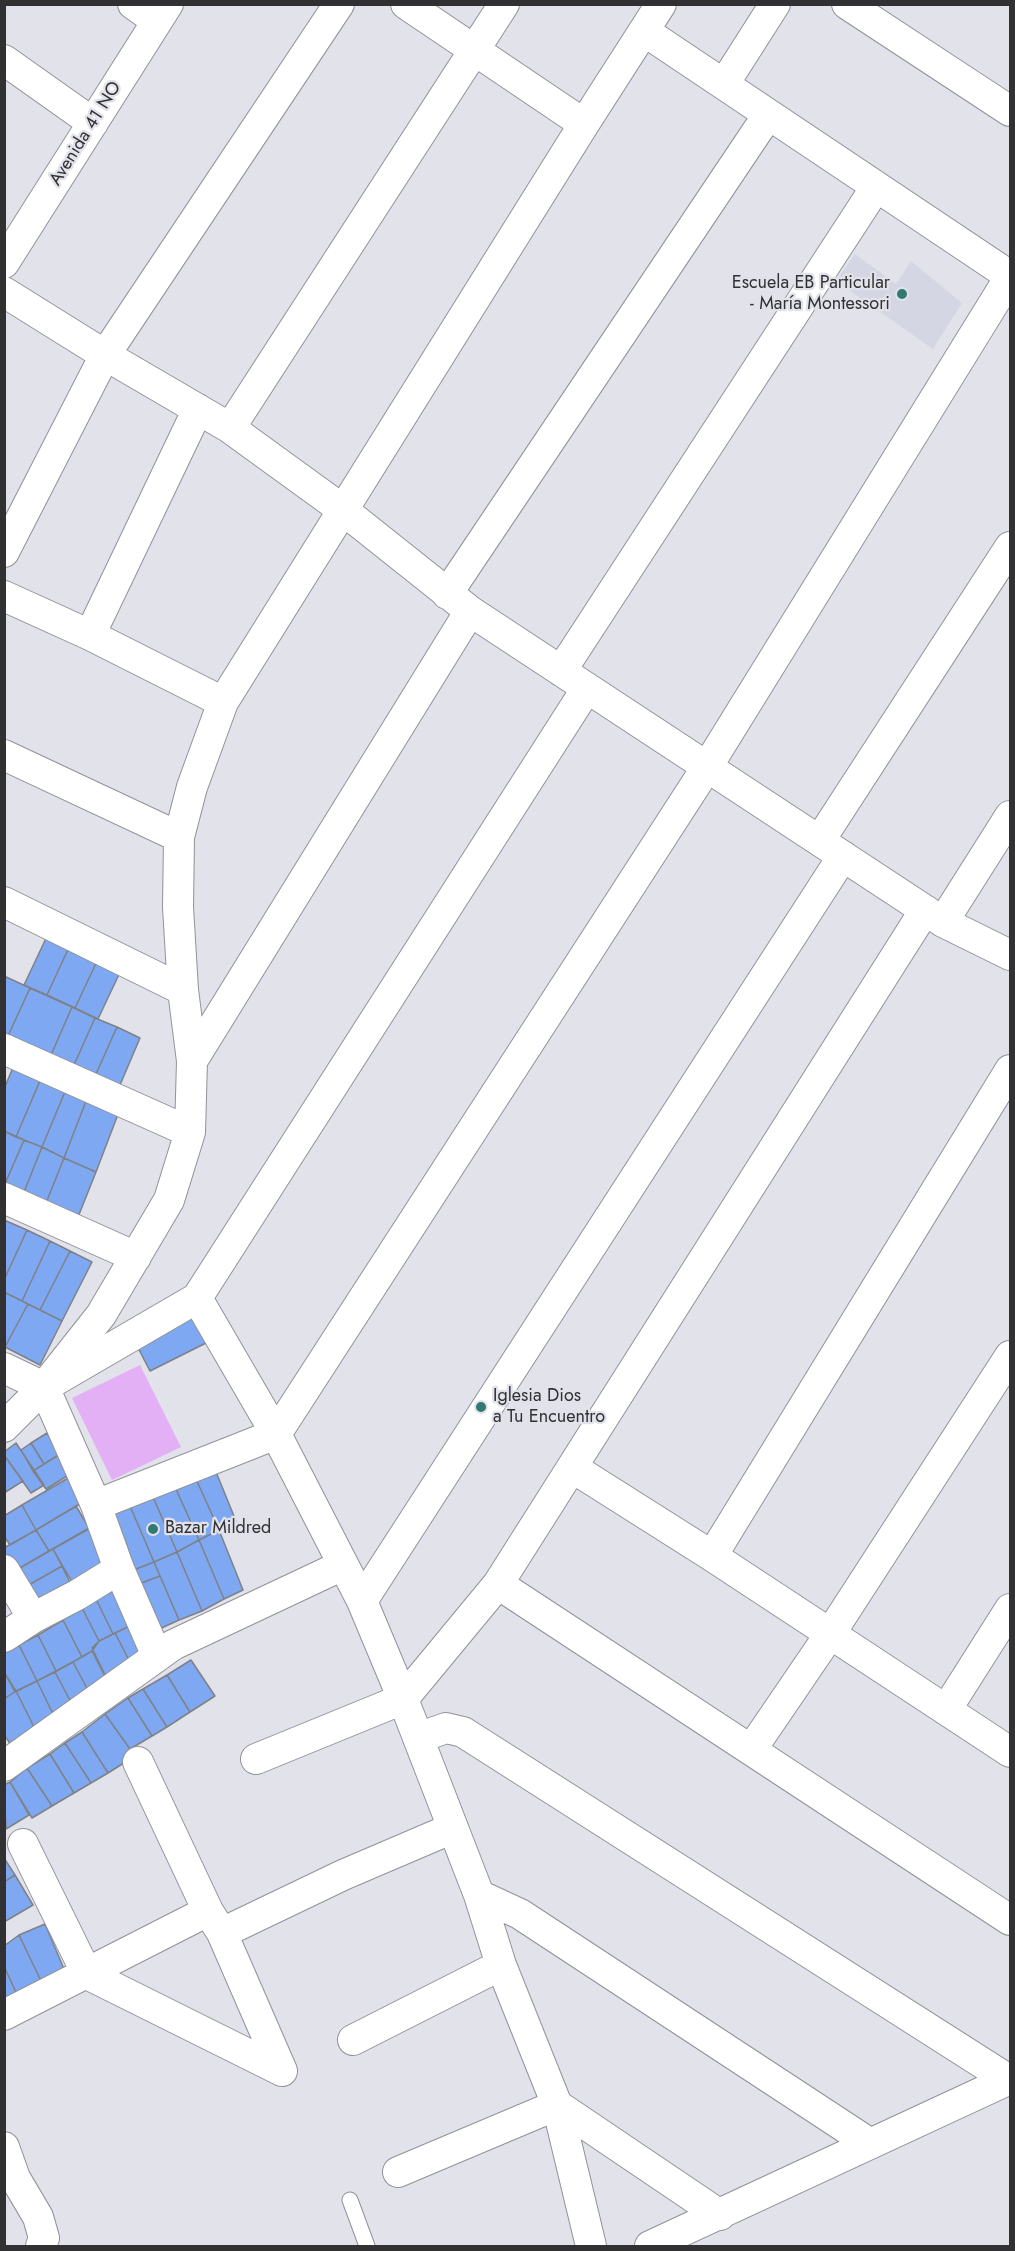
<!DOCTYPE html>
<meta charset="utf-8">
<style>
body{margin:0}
#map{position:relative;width:1015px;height:2251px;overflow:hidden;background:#e1e2ea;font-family:Jost,sans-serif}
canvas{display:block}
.frame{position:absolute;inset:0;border:6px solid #313134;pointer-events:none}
</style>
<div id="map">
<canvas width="1015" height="2251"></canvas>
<div class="frame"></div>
</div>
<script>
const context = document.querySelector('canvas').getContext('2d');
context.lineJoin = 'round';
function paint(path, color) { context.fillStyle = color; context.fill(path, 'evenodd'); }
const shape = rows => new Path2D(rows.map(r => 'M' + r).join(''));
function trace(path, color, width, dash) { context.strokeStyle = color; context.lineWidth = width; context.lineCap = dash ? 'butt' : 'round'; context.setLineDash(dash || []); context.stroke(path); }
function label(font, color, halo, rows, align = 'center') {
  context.font = font + ' Jost,sans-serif'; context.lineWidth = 4.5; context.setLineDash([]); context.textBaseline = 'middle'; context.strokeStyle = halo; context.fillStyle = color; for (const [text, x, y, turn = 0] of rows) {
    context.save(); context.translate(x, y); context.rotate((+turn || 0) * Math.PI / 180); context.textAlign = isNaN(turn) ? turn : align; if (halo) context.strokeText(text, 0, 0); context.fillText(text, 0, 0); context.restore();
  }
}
paint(shape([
 [855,254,896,284,911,261,962,303,933,349,836,281]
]), '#d4d6e4');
paint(shape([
 [140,1365,181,1447,112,1480,72,1398]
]), '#e3b0f5');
const building = shape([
 [49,932,71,943,47,995,24,985,49,932],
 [71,943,99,957,75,1008,47,995,71,943],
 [99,957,122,968,98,1019,75,1008,99,957],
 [4,976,30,988,8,1036,4,1034,4,976],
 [30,988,72,1007,51,1055,8,1036,30,988],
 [72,1007,95,1018,74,1065,51,1055,72,1007],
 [95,1018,117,1027,96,1074,74,1065,95,1018],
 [117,1027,140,1038,120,1085,96,1074,117,1027],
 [14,1065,42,1076,16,1137,4,1131,4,1089,14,1065],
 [42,1076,67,1087,42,1147,16,1137,42,1076],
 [67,1087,88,1096,64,1158,42,1147,67,1087],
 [88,1096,120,1109,96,1172,64,1158,88,1096],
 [4,1131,24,1140,4,1186,4,1131],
 [24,1140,42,1147,20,1202,4,1186,24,1140],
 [42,1147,64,1158,42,1213,20,1202,42,1147],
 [64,1158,96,1172,74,1227,42,1213,64,1158],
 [4,1220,27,1230,4,1280,4,1220],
 [27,1230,50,1241,22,1301,4,1292,4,1280,27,1230],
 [50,1241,70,1251,40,1310,22,1301,50,1241],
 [70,1251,92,1262,62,1321,40,1310,70,1251],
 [4,1292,28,1304,5,1347,4,1347,4,1292],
 [28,1304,62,1321,40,1365,5,1347,28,1304],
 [196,1315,210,1341,150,1371,136,1344,196,1315],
 [47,1433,60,1454,44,1464,31,1443,47,1433],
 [16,1443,44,1485,31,1493,4,1455,4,1452,16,1443],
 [31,1443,44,1464,33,1471,21,1450,31,1443],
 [60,1454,72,1473,46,1489,33,1471,60,1454],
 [4,1455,23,1481,4,1493,4,1455],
 [216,1472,236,1521,219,1530,196,1479,216,1472],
 [70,1477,85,1501,36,1530,22,1505,70,1477],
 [196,1479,219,1530,199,1540,175,1487,196,1479],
 [175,1487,199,1540,177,1552,153,1497,175,1487],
 [153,1497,177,1552,154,1562,130,1506,153,1497],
 [22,1505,36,1530,10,1545,4,1536,4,1516,22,1505],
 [76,1506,89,1528,49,1551,36,1530,76,1506],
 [130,1506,154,1562,131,1571,108,1516,130,1506],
 [94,1526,112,1561,72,1582,53,1549,94,1526],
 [36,1530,49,1551,11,1573,4,1563,4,1548,36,1530],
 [219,1530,243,1590,224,1599,199,1540,219,1530],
 [199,1540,224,1599,202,1611,177,1552,199,1540],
 [53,1549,62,1566,20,1590,11,1573,53,1549],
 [177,1552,202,1611,179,1620,154,1562,177,1552],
 [154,1562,160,1576,136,1585,131,1571,154,1562],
 [62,1566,74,1591,34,1613,20,1590,62,1566],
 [160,1576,179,1620,155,1631,136,1585,160,1576],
 [119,1588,136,1623,113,1634,96,1599,119,1588],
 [96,1599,113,1634,99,1641,81,1606,96,1599],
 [81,1606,99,1641,92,1651,82,1657,61,1616,81,1606],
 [63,1620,82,1657,56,1671,38,1635,63,1620],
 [134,1624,150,1655,131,1664,115,1633,134,1624],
 [115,1633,131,1664,109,1683,92,1648,99,1641,115,1633],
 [38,1635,56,1671,37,1681,19,1645,38,1635],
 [19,1645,37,1681,15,1692,4,1672,4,1652,19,1645],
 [92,1651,109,1684,90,1694,73,1662,92,1651],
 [191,1660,215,1696,190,1712,167,1675,191,1660],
 [73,1662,90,1694,72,1704,55,1672,73,1662],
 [4,1672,16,1691,4,1699,4,1672],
 [55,1672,72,1704,54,1716,37,1681,55,1672],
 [167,1675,190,1712,167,1727,143,1689,167,1675],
 [37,1681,54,1716,37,1733,16,1691,37,1681],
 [143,1689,167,1727,152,1736,128,1698,143,1689],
 [16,1691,37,1733,12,1746,4,1735,4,1699,16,1691],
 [128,1698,152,1736,130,1749,105,1714,128,1698],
 [105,1714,135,1756,108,1773,82,1732,105,1714],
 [82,1732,108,1773,91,1783,65,1743,82,1732],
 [65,1743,91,1783,74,1793,50,1754,65,1743],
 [50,1754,74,1793,52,1806,27,1768,50,1754],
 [27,1768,52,1806,32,1818,10,1782,27,1768],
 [10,1782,29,1815,6,1829,4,1785,10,1782],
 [4,1858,15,1875,4,1882,4,1858],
 [15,1875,33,1905,4,1922,4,1882,15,1875],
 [45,1924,67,1976,44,1987,19,1935,45,1924],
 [19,1935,44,1987,19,1999,4,1966,4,1946,19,1935],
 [4,1966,19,1999,4,2004,4,1966]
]);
paint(building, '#7ea8f1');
trace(building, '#7e8187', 1.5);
const service = shape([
 [350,2200,367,2246]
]);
const minor = shape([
 [133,4,157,21],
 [406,4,584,124],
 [847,4,1010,111],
 [644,31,1010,276],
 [4,60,93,123],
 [724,84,775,4],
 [4,263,168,4],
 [4,292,105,355,230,428,343,510,470,611,943,922,1010,955],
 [230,428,504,4],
 [4,552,105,355,339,4],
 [447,594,768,115],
 [4,596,90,635,223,702],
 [90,635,198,409],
 [561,671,876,187],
 [4,755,179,837],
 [820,840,1010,547],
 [4,902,183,990],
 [943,922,1010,816],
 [4,1049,190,1132],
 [192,1061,470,611],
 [4,1198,136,1257],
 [197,1298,276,1434,362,1601,403,1699,256,1759],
 [4,1368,44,1387,96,1505,119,1569,157,1656],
 [44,1387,101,1315,169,1200,190,1132,192,1061,183,990,178,907,179,837,192,787,223,702,584,124,661,4],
 [4,1427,44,1387,197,1298,587,688],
 [573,1468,712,1556,1010,1752],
 [96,1505,276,1434,707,767,1010,277],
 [712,1556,1010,1070],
 [4,1570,33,1618],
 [498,1584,1010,1920],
 [362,1601,843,856],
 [4,1637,33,1618,77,1595,119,1569],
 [946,1710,1010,1609],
 [418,1738,446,1728,463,1732,1009,2080],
 [751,1750,830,1634,1010,1356],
 [138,1762,208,1911,222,1933,282,2071],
 [4,1766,173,1645,343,1565],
 [23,1844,87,1974,282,2071],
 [479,1895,520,1914,869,2143],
 [222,1933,343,1875,453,1828],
 [4,2015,208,1911],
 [353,2040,501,1965],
 [4,2147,15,2178,38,2217,44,2238,41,2246],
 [398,2172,557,2105,720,2215],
 [591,2246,557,2105,501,1965,479,1895,403,1699,498,1584,925,910],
 [650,2246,1010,2079]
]);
trace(service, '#919299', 17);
trace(minor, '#919299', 32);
trace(service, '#fff', 15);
trace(minor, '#fff', 30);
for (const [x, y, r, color] of [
 [902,294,6,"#327972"],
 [481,1407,6,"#327972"],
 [153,1529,6,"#327972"]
]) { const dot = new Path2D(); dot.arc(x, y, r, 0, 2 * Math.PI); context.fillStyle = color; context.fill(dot); trace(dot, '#e1e2ea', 2); }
label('18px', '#313134', '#e1e2ea', [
 ["Avenida 41 NO",86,134,-58]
]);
label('18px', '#313134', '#e1e2ea', [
 ["Escuela EB Particular",890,284,"right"],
 ["- María Montessori",890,305,"right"],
 ["Iglesia Dios",493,1397],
 ["a Tu Encuentro",493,1418],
 ["Bazar Mildred",165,1529]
], 'left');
</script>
